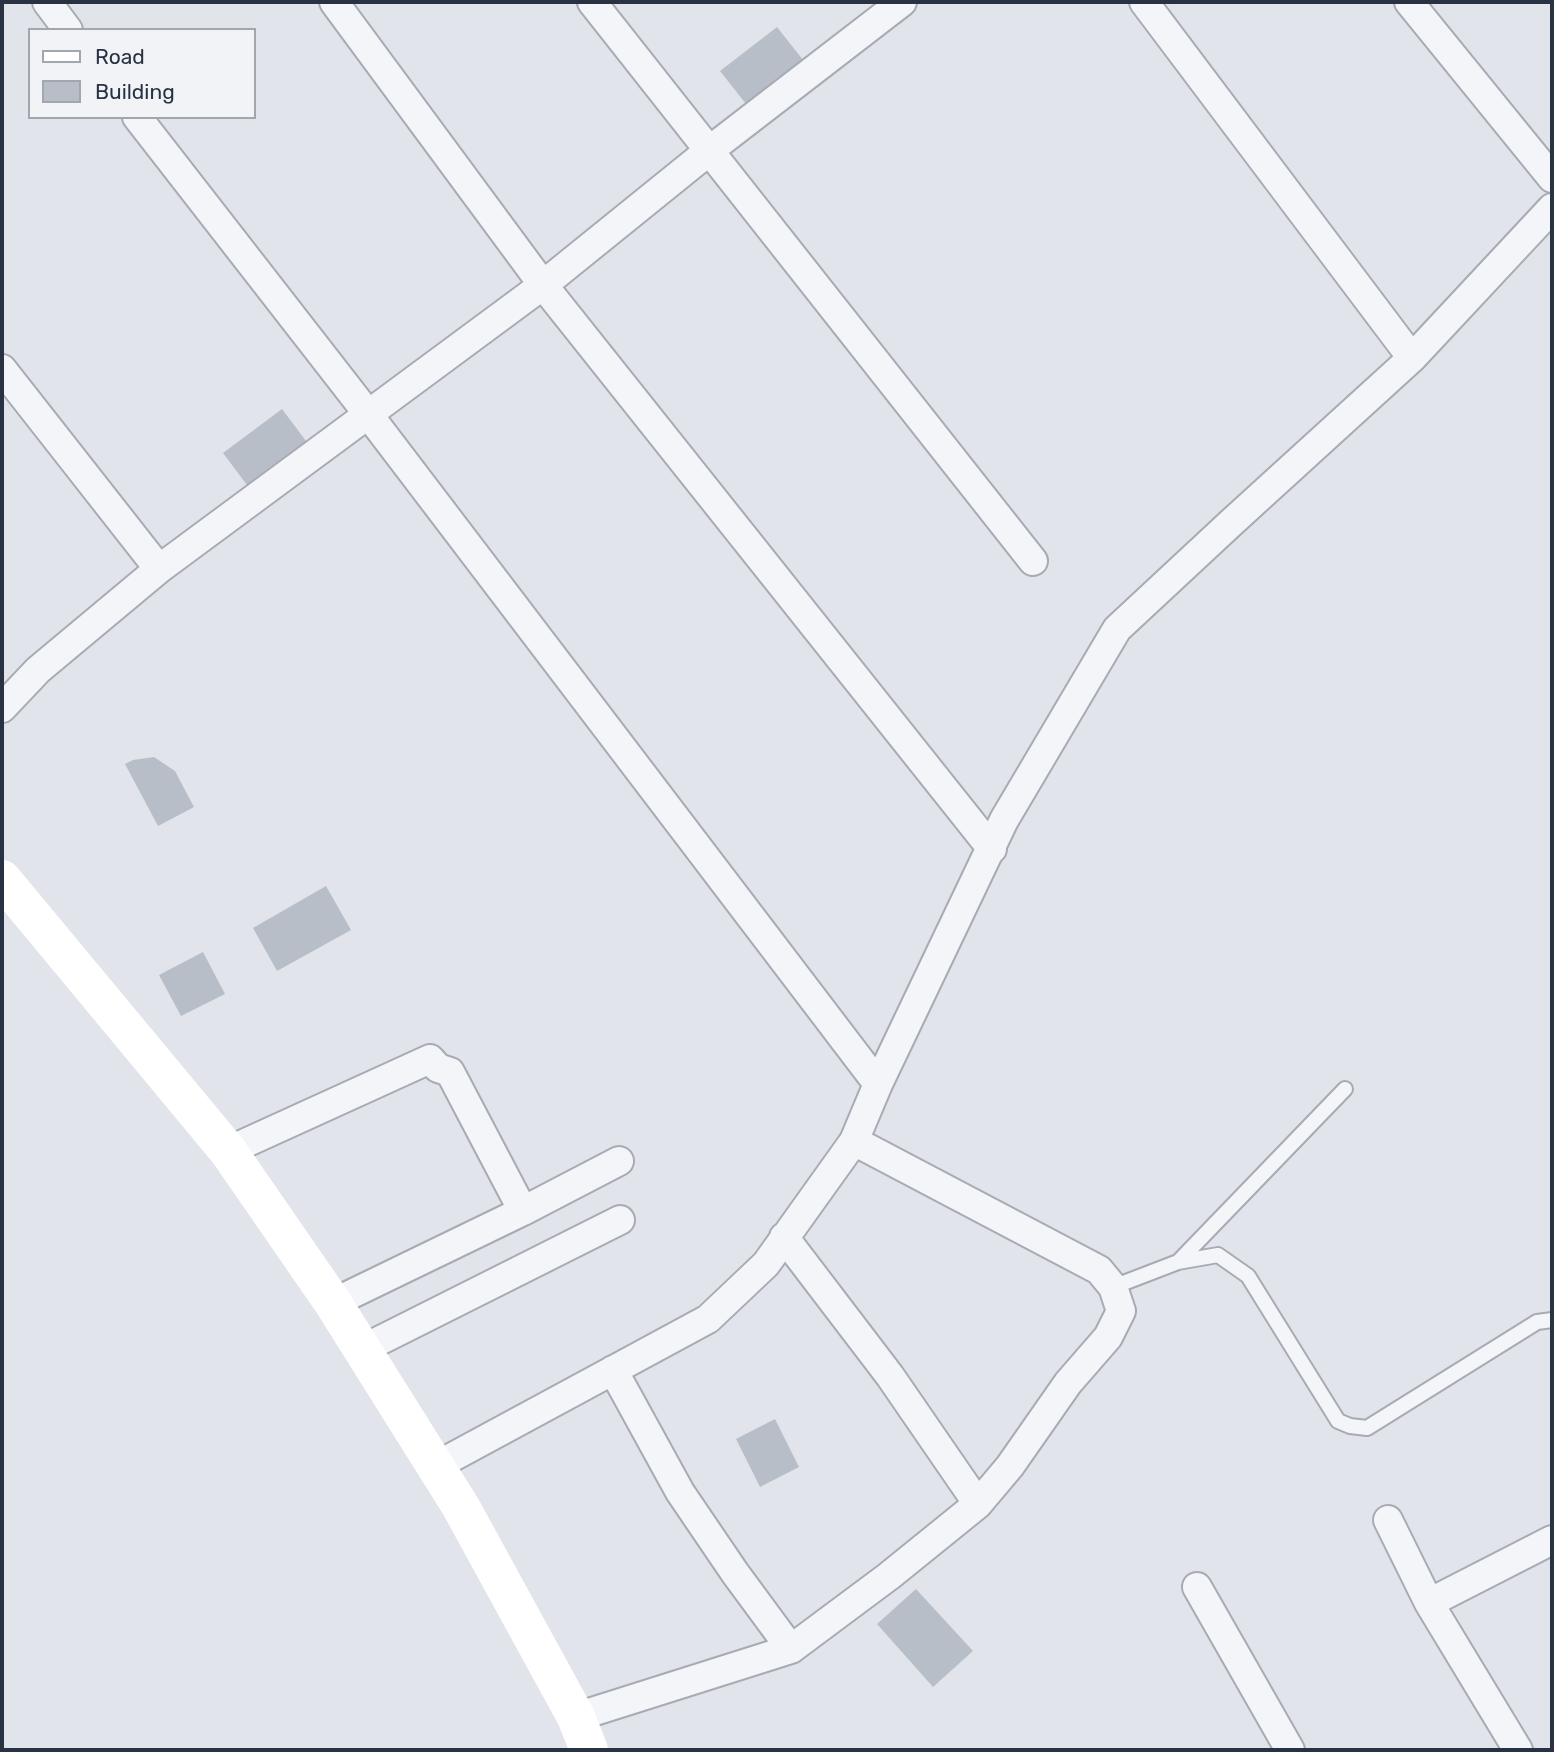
<!DOCTYPE html>
<style>
body{margin:0}
#map{position:relative;width:1554px;height:1752px;overflow:hidden;background:#e1e4ea;font-family:Rubik,sans-serif}
canvas{display:block}
.frame{position:absolute;inset:0;border:4px solid #293242;pointer-events:none}
.legend{position:absolute;left:28px;top:28px;width:228px;height:91px;box-sizing:border-box;background:#f1f3f7;border:2px solid #a1a6af;margin:0;padding:9px 12px;list-style:none;font-size:21px;color:#293242}
.legend li{display:flex;align-items:center;gap:14px;height:35px}
.legend b{width:35px;border:2px solid #a1a6af}
</style>
<div id="map">
<canvas width="1554" height="1752"></canvas>
<div class="frame"></div>
<ul class="legend">
<li><b style="height:9px;background:#fff"></b>Road</li>
<li><b style="height:19px;background:#b8bec7"></b>Building</li>
</ul>
</div>
<script>
const context = document.querySelector('canvas').getContext('2d');
context.lineJoin = 'round';
function paint(path, color) { context.fillStyle = color; context.fill(path, 'evenodd'); }
const shape = rows => new Path2D(rows.map(r => 'M' + r).join(''));
function trace(path, color, width, dash) { context.strokeStyle = color; context.lineWidth = width; context.lineCap = dash ? 'butt' : 'round'; context.setLineDash(dash || []); context.stroke(path); }
paint(shape([
 [777,27,807,65,750,109,720,71],
 [282,409,309,445,250,489,223,453],
 [154,757,175,771,194,807,158,826,125,764,133,760],
 [326,886,351,930,277,971,253,928],
 [203,952,225,994,181,1016,159,975],
 [775,1419,799,1467,760,1487,736,1439],
 [916,1589,973,1651,933,1687,877,1624]
]), '#b8bec7');
const lane = shape([
 [1178,1262,1345,1089],
 [1113,1287,1178,1262,1218,1255,1248,1276,1338,1421,1350,1426,1367,1428,1537,1322,1552,1320]
]);
const street = shape([
 [47,2,68,30],
 [334,2,543,285,992,849],
 [592,2,1033,561],
 [1144,2,1412,358],
 [1409,2,1552,178],
 [137,117,368,414,878,1084],
 [2,369,159,569],
 [2,708,38,670,159,569,543,285,710,150,902,2],
 [228,1151,430,1059,438,1068,450,1072,523,1211],
 [784,1237,890,1376,978,1504],
 [333,1303,523,1211,619,1161],
 [363,1349,620,1220],
 [613,1370,680,1492,735,1573,791,1649],
 [436,1466,708,1319,766,1264,854,1141,878,1084,1004,820,1117,629,1232,522,1412,358,1552,208],
 [1388,1520,1429,1603,1518,1750],
 [1197,1587,1290,1750],
 [1429,1603,1552,1540],
 [576,1717,791,1649,889,1576,978,1504,1010,1466,1068,1383,1108,1337,1121,1311,1113,1287,1099,1270,854,1141]
]);
trace(lane, '#a6abb4', 18);
trace(street, '#a6abb4', 32);
trace(lane, '#f4f5f8', 14);
trace(street, '#f4f5f8', 28);
trace(shape([
 [2,879,228,1151,333,1303,461,1507,576,1717,589,1750]
]), '#fff', 38);
</script>
